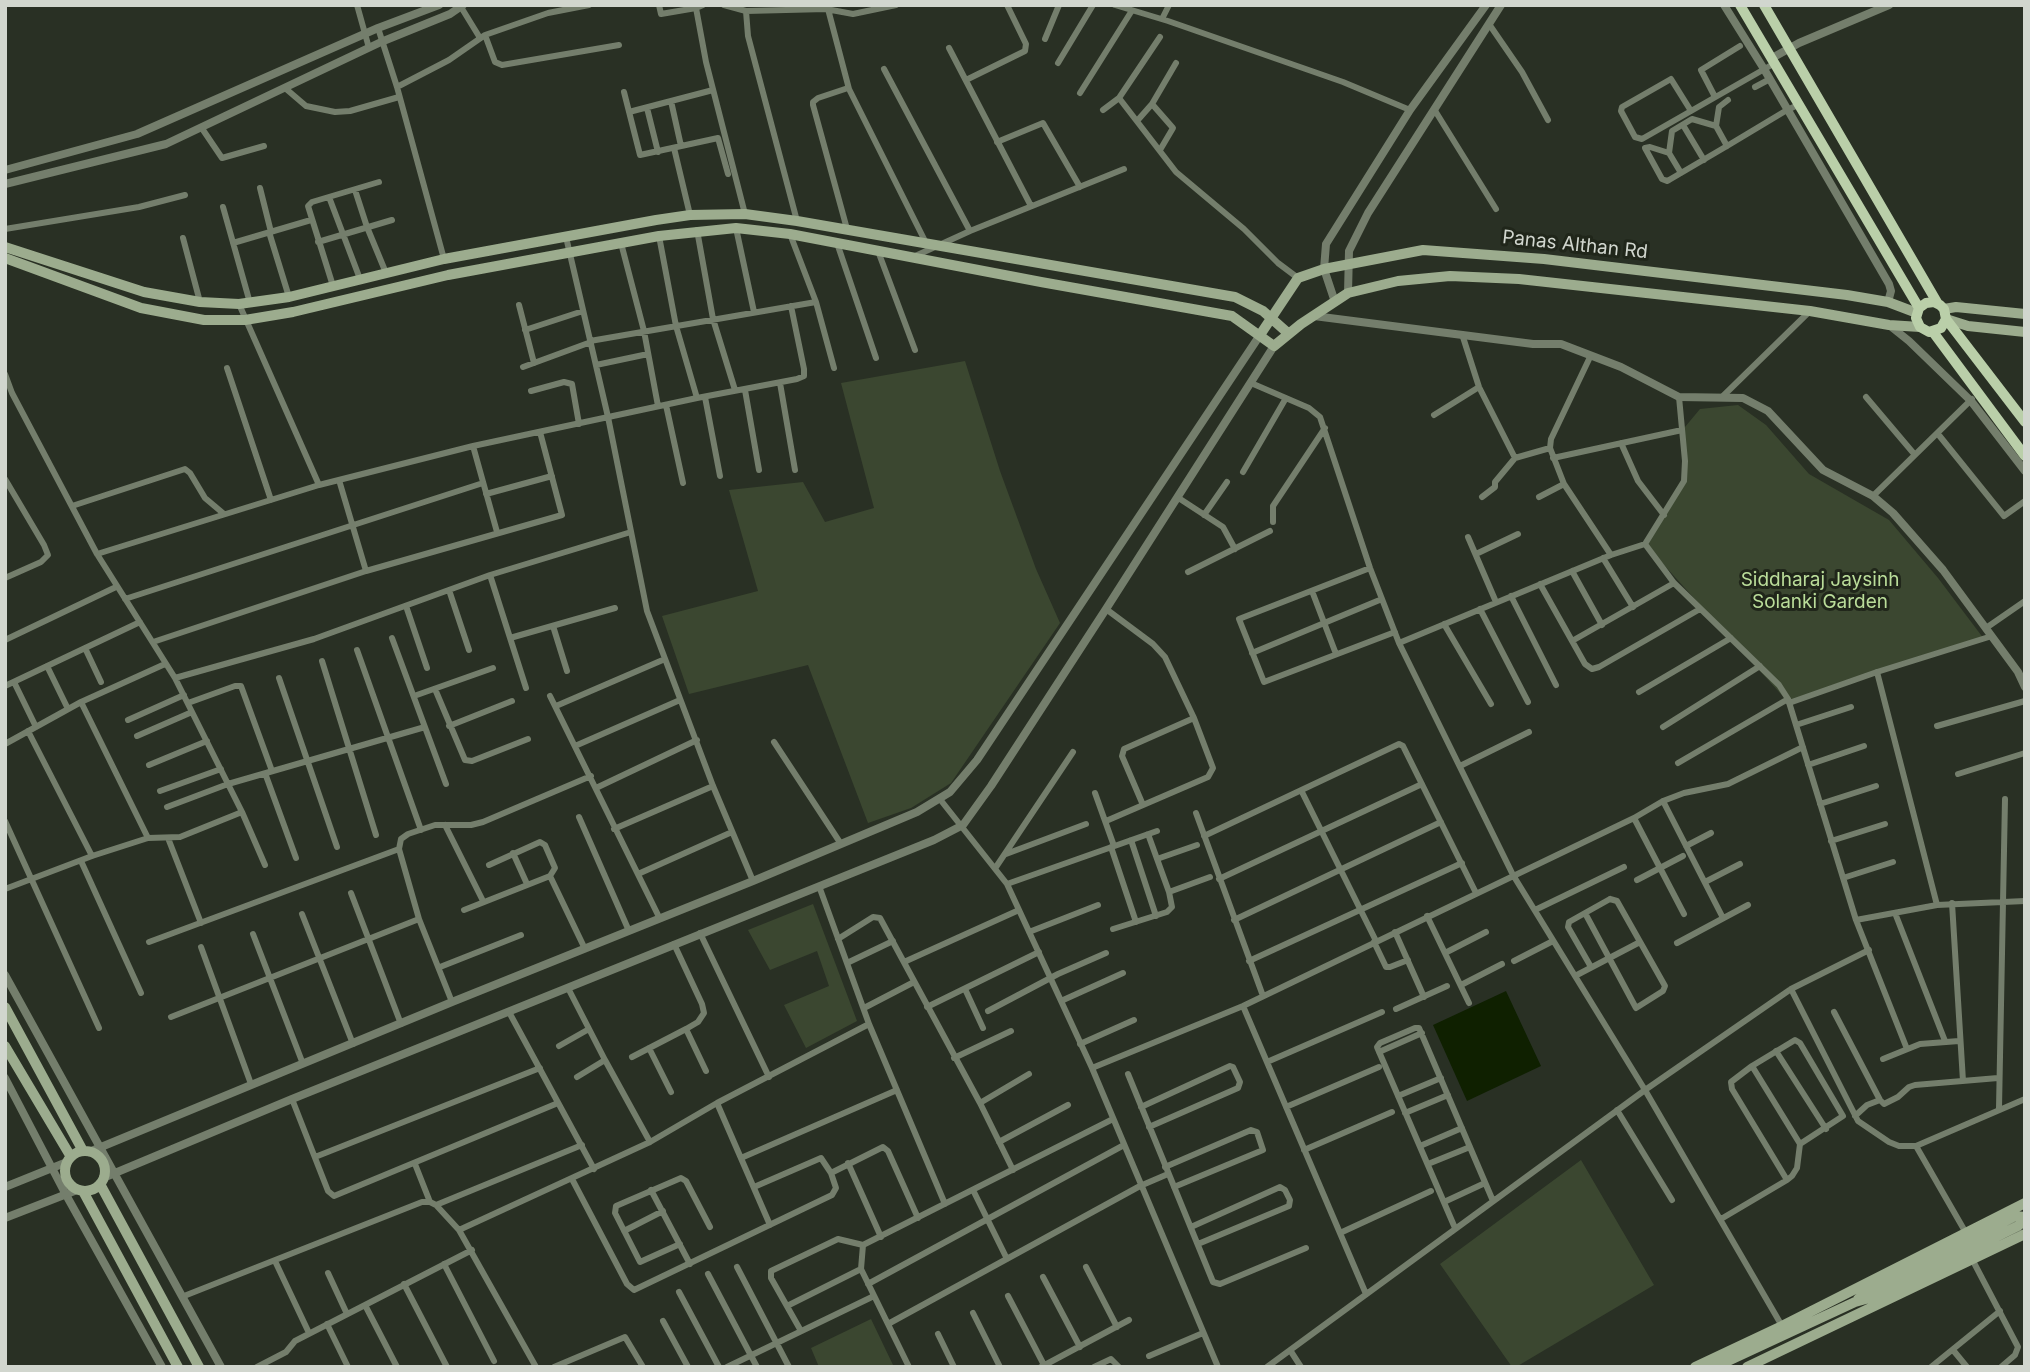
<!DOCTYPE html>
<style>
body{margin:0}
#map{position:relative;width:2030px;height:1372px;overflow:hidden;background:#293024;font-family:Inter,sans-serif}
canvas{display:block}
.frame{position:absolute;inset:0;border:7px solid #d1d6ce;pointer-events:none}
</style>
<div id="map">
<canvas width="2030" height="1372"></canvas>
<div class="frame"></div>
</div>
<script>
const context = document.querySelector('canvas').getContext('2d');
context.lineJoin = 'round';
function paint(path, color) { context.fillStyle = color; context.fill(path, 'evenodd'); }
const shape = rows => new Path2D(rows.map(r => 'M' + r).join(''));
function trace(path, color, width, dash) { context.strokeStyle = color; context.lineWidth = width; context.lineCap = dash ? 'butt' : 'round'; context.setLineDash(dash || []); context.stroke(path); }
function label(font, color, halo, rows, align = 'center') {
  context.font = font + ' Inter,sans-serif'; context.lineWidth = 6; context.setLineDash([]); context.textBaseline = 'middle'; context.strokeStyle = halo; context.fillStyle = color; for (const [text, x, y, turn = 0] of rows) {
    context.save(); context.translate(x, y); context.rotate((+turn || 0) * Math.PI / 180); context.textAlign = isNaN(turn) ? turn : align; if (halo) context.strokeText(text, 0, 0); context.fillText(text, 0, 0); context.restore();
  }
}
paint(shape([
 [965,361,1000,471,1036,569,1060,623,951,783,911,808,868,823,808,665,689,694,662,616,758,591,729,490,803,482,825,522,874,508,841,383],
 [1738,405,1766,425,1809,474,1889,520,1938,578,1984,639,1789,703,1645,544,1686,481,1680,433,1700,409],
 [813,904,857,1021,806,1048,784,1005,829,986,817,951,770,970,748,930],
 [1581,1160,1654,1285,1516,1367,1512,1367,1440,1264],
 [871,1319,894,1367,819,1367,811,1348]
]), '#3b4730');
paint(shape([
 [1506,991,1541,1066,1467,1101,1433,1025]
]), '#0f2000');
trace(shape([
 [357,5,369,48],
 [659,5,661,14,696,8,703,5],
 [724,5,746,11,826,9,853,14,896,5],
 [1115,5,1168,21,1343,82,1410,110],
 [461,7,480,38],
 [696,8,706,62,745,214],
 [828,9,849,89,926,243],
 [746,11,748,36,797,221],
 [1162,19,1169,5],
 [1489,24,1522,72,1548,120],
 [378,28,397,87,444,259],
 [485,35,495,62,502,65,619,45],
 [1045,39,1059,5],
 [949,48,1031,206],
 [1058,63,1093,5],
 [884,69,970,231],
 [966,80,1025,51,1026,44,1007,5],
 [397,87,449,60,485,35,548,13,589,5],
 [1755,87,1770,79],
 [285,88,306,106,335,112,350,111,399,97],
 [624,92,640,155,718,138,728,174],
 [1080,93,1131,12],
 [1715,97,1701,70,1740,46],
 [1119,98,1176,172,1244,229,1278,263,1298,278],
 [671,101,681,146],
 [1152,104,1173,128,1160,150],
 [647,108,658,152],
 [1434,109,1496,209],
 [1103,110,1119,98,1160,37],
 [1691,111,1671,79,1622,107,1621,111,1635,137,1642,139,1775,63],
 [629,112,713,90],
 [1137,121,1152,104,1176,63],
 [1683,125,1704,160],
 [1716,126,1727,146],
 [201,127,222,158,264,146],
 [997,142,1043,123,1080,187],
 [674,148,690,215],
 [1669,153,1672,131,1692,119,1716,126,1719,107,1728,100],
 [1681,173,1669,153,1650,147,1645,148,1662,179,1667,181,1669,180,1727,146,1787,110,1798,105],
 [260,188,271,232],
 [355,190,367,227,386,273],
 [329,197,360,279],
 [223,207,250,303],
 [736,228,754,312],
 [5,229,139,207,185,195],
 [847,229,813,105,813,102,818,98,848,88],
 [697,230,713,319,735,390],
 [269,232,289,297],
 [790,234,816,302,834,368],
 [659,236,676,326,697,398],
 [566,237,608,417,647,611,713,786,753,881],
 [183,238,200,302],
 [318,242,392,220],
 [233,243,311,220],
 [621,243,644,331,658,406],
 [837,243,876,358],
 [878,251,915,350],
 [913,257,970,231,1124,169],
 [333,286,308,206,312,202,379,182],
 [239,304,319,485],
 [519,305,534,363],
 [525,330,583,311],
 [1462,334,1479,387,1515,458],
 [590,341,816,302],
 [1591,355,1551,439,1550,448,1564,484,1611,555],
 [596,365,648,354],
 [523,367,591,342],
 [227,368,271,500],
 [5,374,12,393,97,554,175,678,242,812,265,865],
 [780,383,795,470],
 [1251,383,1309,408,1320,417,1370,568,1399,643,1513,875,1645,1090,1782,1326],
 [745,390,759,470],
 [531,391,564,382,572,384,579,424],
 [705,397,720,476],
 [1722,397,1810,311],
 [1866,397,1915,455],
 [666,405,683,483],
 [1434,415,1479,387],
 [1938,434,2004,516,2025,501],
 [1621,443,1638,481,1664,515],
 [473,446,497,532],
 [1553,458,1682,430],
 [1243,472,1286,398],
 [5,479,44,545,48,555,41,562,5,578],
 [339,480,366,571],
 [486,494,552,476],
 [1873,496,1972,399],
 [1177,497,1223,527,1235,549],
 [1482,497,1495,487,1495,482,1515,458,1550,448],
 [1539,497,1564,484],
 [72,506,185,469,190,473,205,498,224,514],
 [1204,515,1227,482],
 [1273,522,1273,506,1325,428],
 [1468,537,1496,602],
 [1645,544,1684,481,1685,461,1679,397],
 [97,554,319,485,473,446,697,398,797,379,804,376,804,369,791,306],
 [1476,554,1518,534],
 [1603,558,1633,607],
 [1370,568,1239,619,1264,682,1395,632],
 [1572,571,1602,625],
 [1188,572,1270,531],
 [490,575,526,688],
 [1540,584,1585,664,1592,669,1599,667,1700,609],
 [449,590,469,650],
 [1312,591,1336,654],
 [1511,596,1556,685],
 [125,599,483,483],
 [406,606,427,668],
 [1480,609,1528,702],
 [1444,624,1491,704],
 [553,626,567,671],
 [1986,628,2025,601],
 [392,638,446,784],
 [510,638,615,608],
 [5,640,116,587],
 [1572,641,1674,583],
 [153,642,366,571,562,515,540,432],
 [1399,643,1611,555,1645,544,1674,583,1779,685,1788,699,1856,920,1907,1049],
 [85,648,101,682],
 [357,650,421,830],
 [1252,653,1382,599],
 [322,661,376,835],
 [47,666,68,709],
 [1877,672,1937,905],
 [175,678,314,639,490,575,631,532],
 [279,678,337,847],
 [14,682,36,727],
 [5,686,140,622],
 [435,689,465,760,472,761,528,739],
 [1639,692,1731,638],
 [414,696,493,668],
 [550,696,660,919],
 [81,702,148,838],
 [188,703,235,686,241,686,272,771],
 [1789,703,1877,672,1992,636],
 [556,706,665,659],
 [128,720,184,695],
 [1796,725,1851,707],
 [449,726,512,701],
 [1937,726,2025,701],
 [1663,727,1760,666],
 [28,731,92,856],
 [137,736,192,712],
 [774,742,841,844],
 [5,744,81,702,165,664],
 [575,746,680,700],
 [1678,763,1788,699],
 [149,765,207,741],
 [1808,765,1864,746],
 [1460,766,1529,732],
 [265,773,296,858],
 [1958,774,2025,753],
 [596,788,697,740],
 [160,791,221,769],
 [1302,792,1376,941],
 [1095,793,1114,846],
 [939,798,1007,884,1092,1068,1218,1367],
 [1663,801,1723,918],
 [1820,804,1876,786],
 [1143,805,1122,756,1124,749,1194,718],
 [167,807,228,784,425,727],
 [1196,813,1263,996],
 [579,817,629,931],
 [1634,818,1684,914],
 [5,821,99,1028],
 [1106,821,1208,777,1213,768,1194,718,1165,657,1153,644,1106,609],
 [445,825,483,901],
 [614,829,713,786],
 [1204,836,1399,744,1403,746,1476,893],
 [168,838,201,923],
 [1131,840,1156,916],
 [1831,841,1885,824],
 [1686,846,1711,833],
 [1111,847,1136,922],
 [513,853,527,884],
 [1006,854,1086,824],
 [1157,859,1197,845],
 [81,861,141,993],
 [996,867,1073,752],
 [638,874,732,832],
 [550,876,585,949],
 [1843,878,1893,862],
 [1219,879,1422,784],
 [1637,880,1683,856],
 [1705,882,1740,864],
 [1007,884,1157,831],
 [5,889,92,856,148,838,180,837,242,812],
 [1169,892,1210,877],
 [351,893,401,1024],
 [1610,899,1617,901,1665,986,1663,991,1636,1008,1585,913,1610,899],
 [1952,903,1963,1081],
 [464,910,550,876,555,868,545,845,540,842,489,865],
 [1535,910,1624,867],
 [1585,913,1569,922,1568,927,1591,967],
 [1895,913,1945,1041],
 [302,914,353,1044],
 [1427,916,1469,1003],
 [1234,920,1441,822],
 [1856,920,1937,905,2025,901],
 [1113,929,1167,912,1172,907,1169,892,1148,834],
 [1029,932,1098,905],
 [1395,932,1424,997],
 [700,933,769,1077],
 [253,934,303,1064],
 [838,939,873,917,880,918,980,1103,1013,1170],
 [149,942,399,849],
 [1374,942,1386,967,1390,967,1408,960],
 [1677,943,1748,905],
 [201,947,251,1084],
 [1445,953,1486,932],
 [1249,961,1462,863],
 [1514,961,1553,941],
 [904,962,1019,910],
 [847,963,893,941],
 [440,967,521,935],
 [1575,976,1640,942],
 [1461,985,1502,964],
 [568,988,605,1060,577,1077],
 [965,989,983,1028],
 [1791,989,1858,1121,1889,1142,1899,1146,1916,1146],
 [1061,1001,1123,973],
 [452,1002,419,919,399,849,401,839,408,834,435,825,471,825,483,822,591,776],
 [1243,1006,1366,1294],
 [927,1007,1039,952],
 [864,1008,914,982],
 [1396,1009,1447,986],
 [988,1011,1058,974,1106,953],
 [509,1012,594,1169],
 [1834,1012,1880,1100,1884,1104,1898,1097,1909,1087,1915,1085,1998,1078],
 [171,1017,419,919],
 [869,1024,945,1204],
 [686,1029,706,1071],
 [1080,1044,1134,1020],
 [559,1046,589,1029],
 [649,1048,671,1092],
 [1776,1051,1826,1129],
 [1379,1052,1422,1033],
 [632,1057,686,1029,698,1022,704,1013,702,1004,674,944],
 [954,1058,1011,1031],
 [1883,1059,1920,1044,1959,1041],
 [605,1060,650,1142],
 [1267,1062,1382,1012],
 [1752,1066,1800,1144],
 [1092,1068,1243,1006,1634,818,1663,801,1684,793,1728,784,1803,747],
 [1128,1074,1213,1282,1220,1284,1306,1248],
 [1398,1096,1441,1078],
 [292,1099,328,1191,334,1196,558,1103],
 [717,1103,770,1225],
 [980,1103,1029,1074],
 [1141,1107,1230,1066,1233,1067,1240,1082,1238,1088,1149,1127],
 [1286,1107,1379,1067],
 [1999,1108,2005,799],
 [1617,1110,1672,1200],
 [1405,1113,1448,1095],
 [1855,1116,1867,1105,1880,1100],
 [999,1142,1068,1105],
 [1420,1146,1462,1128],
 [1304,1150,1392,1112],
 [315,1157,540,1068],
 [741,1158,897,1090],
 [848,1163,881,1237],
 [415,1164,430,1202],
 [1428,1164,1470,1147],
 [1165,1167,1251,1130,1257,1132,1263,1150,1174,1187],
 [831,1173,883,1147,888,1151,918,1218],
 [572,1179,627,1284,634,1290,832,1195,836,1188,831,1173,821,1158,754,1187],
 [651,1190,690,1264],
 [973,1190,1007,1259],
 [1444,1202,1485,1183],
 [436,1205,582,1145],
 [1721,1220,1721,1219,1787,1180,1792,1176,1797,1168,1800,1144,1843,1116,1800,1043,1795,1040,1752,1066,1731,1082,1732,1089,1787,1180],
 [1191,1227,1280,1187,1285,1190,1290,1200,1289,1206,1198,1244],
 [1455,1228,1377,1047,1380,1043,1415,1028,1419,1028,1493,1201],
 [459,1230,650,1142,717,1103,869,1024,819,886],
 [624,1231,663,1211],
 [1340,1233,1431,1191],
 [1966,1233,1916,1146,2025,1099],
 [680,1244,640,1262,615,1213,616,1206,681,1178,686,1181,710,1227],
 [1972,1259,2018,1347,2015,1355,2001,1367],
 [275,1261,309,1333],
 [444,1264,494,1361],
 [737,1267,789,1367],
 [1086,1267,1117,1327],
 [328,1273,347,1314],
 [708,1274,757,1367],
 [1043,1277,1080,1347],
 [404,1284,447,1367],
 [868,1284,1124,1145],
 [679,1292,719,1367],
 [184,1296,422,1202,430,1202,436,1205,459,1230,536,1367],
 [1008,1296,1044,1365],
 [365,1305,397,1367],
 [787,1306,861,1269],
 [973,1313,1000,1367],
 [663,1321,688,1367],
 [327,1324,348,1367],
 [888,1324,1140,1186,1168,1174],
 [801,1331,771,1278,771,1271,838,1239,863,1245],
 [938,1334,954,1367],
 [1290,1350,1301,1367],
 [1953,1350,1967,1367],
 [1149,1356,1203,1333],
 [257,1367,286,1352,295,1341,472,1250],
 [554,1367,625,1337,643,1367],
 [727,1367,874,1296],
 [909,1367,861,1269,863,1245,1113,1119],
 [1041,1367,1129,1320],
 [1094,1367,1111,1359,1119,1367],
 [1267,1367,1645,1090,1791,989,1869,950],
 [1931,1367,2000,1311]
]), '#747e6c', 6);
trace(shape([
 [1724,5,1764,69,1889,284,1891,291,1888,302],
 [1772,58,1799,43,1889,5],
 [5,170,137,134,378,28,439,5],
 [5,184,166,144,381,42,450,14,463,5],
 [1348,293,1349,251,1368,213,1501,5],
 [1335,302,1324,269,1326,244,1410,110,1486,5],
 [1314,316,1533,344,1561,344,1621,367,1679,397,1743,398,1768,411,1823,470,1873,496,1893,513,1943,570,2018,672,2025,687],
 [1889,325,1909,341,1971,401,2025,471],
 [5,975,221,1367],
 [5,1078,65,1193,162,1367],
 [89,1152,452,1002,753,881,917,812,950,792,977,760,1260,335],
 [103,1178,292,1099,934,840,963,825,991,786,1106,609,1274,346],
 [5,1187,67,1162],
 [5,1218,77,1190]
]), '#747e6c', 8);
trace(shape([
 [5,247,144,292,200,302,239,304,289,297,444,259,656,220,690,215,745,214,797,221,1235,297,1263,311,1289,334],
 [5,258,141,308,204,320,245,320,293,312,448,275,659,236,736,228,790,234,1041,282,1232,316,1274,346,1301,324,1348,293,1398,281,1450,276,1519,279,1810,311,1889,325,1920,327],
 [1944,309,1956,307,2025,314],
 [1946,319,1968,326,2025,332],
 [1260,335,1298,278,1324,269,1423,250,1544,259,1847,295,1888,302,1917,313],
 [5,1007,83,1151],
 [5,1046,71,1157],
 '65 1171a20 20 0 1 1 40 0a20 20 0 1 1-40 0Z',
 [100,1184,199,1367],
 [83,1191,178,1367],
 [1858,1299,1869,1291,2015,1216,2025,1217],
 [1695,1367,1782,1326,2025,1203],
 [1715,1367,1855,1302,1873,1297,2018,1226,2025,1220],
 [1747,1367,2025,1234]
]), '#9cac8e', 10);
trace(shape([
 [1740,5,1919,308],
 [1764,5,1938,304],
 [1946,319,1941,328,1929,332,1920,327,1916,318,1919,308,1926,303,1934,302,1940,305,1944,309,1946,319,2025,422],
 [1933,332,2025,456]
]), '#bacfa9', 10);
label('19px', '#d1d6ce', '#20261a', [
 ["Panas Althan Rd",1575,245,6]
]);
label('19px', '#badd9a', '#20261a', [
 ["Siddharaj Jaysinh",1820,580],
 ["Solanki Garden",1820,602]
]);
</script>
